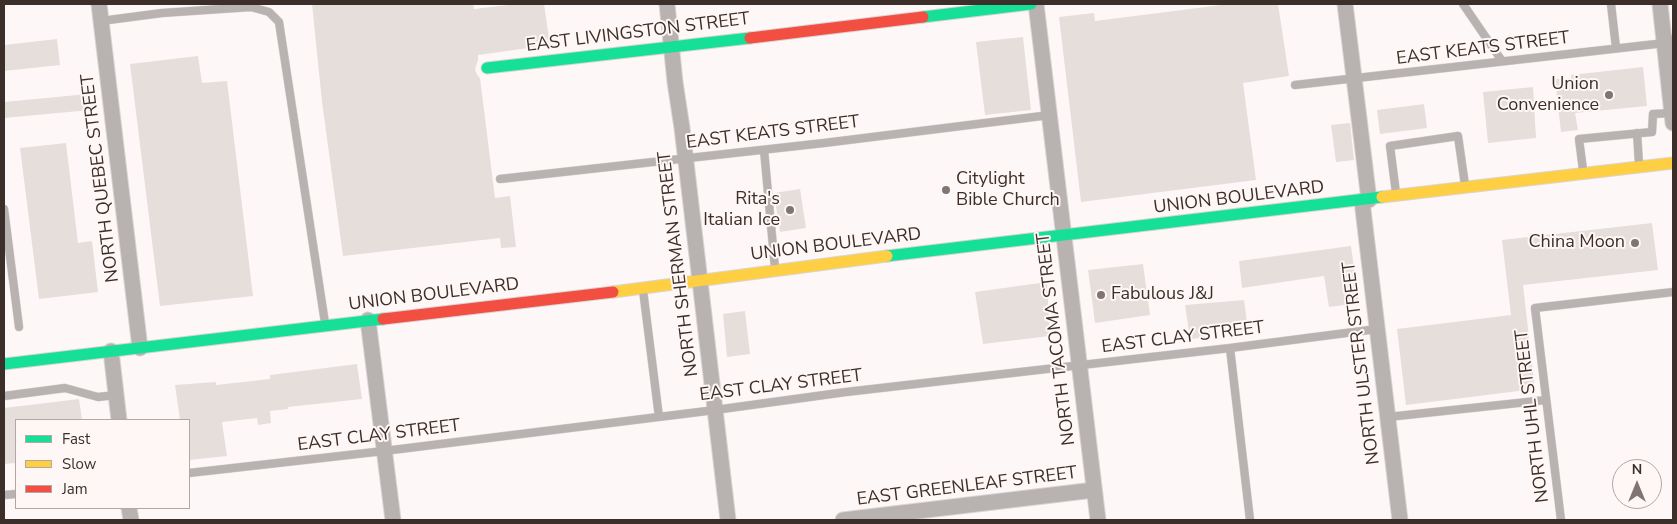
<!DOCTYPE html>
<style>
body{margin:0}
#map{position:relative;width:1677px;height:524px;overflow:hidden;background:#fdf8f7;font-family:"Nunito Sans",sans-serif}
canvas{display:block}
.frame{position:absolute;inset:0;border:5px solid #3c2f2a;pointer-events:none}
.legend{position:absolute;left:15px;top:419px;width:175px;height:90px;box-sizing:border-box;background:#fff7f5;border:1px solid #b1a7a4;margin:0;padding:6px 9px;list-style:none;font-size:15px;color:#3c2f2a}
.legend li{display:flex;align-items:center;gap:10px;height:25px}
.legend b{width:25px;border:1px solid #b1a7a4}
.north{position:absolute;left:1612px;top:459px;width:50px;height:50px;box-sizing:border-box;background:#fff7f5;border:1px solid #b1a7a4;border-radius:50%;rotate:0deg;font-size:14px;font-weight:700;line-height:20px;text-align:center;color:#3c2f2a}
.north::after{content:'';display:block;margin:auto;width:18px;height:22px;background:#807572;clip-path:polygon(50% 0,100% 100%,50% 72%,0 100%)}
</style>
<div id="map">
<canvas width="1677" height="524"></canvas>
<div class="frame"></div>
<ul class="legend">
<li><b style="height:6px;background:#16e098"></b>Fast</li>
<li><b style="height:6px;background:#ffcf43"></b>Slow</li>
<li><b style="height:6px;background:#f24e42"></b>Jam</li>
</ul>
<div class="north">N</div>
</div>
<script>
const context = document.querySelector('canvas').getContext('2d');
context.lineJoin = 'round';
function paint(path, color) { context.fillStyle = color; context.fill(path, 'evenodd'); }
const shape = rows => new Path2D(rows.map(r => 'M' + r).join(''));
function trace(path, color, width, dash) { context.strokeStyle = color; context.lineWidth = width; context.lineCap = dash ? 'butt' : 'round'; context.setLineDash(dash || []); context.stroke(path); }
function label(font, color, halo, rows, align = 'center') {
  context.font = font + ' "Nunito Sans",sans-serif'; context.lineWidth = 4; context.setLineDash([]); context.textBaseline = 'middle'; context.strokeStyle = halo; context.fillStyle = color; for (const [text, x, y, turn = 0] of rows) {
    context.save(); context.translate(x, y); context.rotate((+turn || 0) * Math.PI / 180); context.textAlign = isNaN(turn) ? turn : align; if (halo) context.strokeText(text, 0, 0); context.fillText(text, 0, 0); context.restore();
  }
}
paint(shape([
 [312,4,473,4,474,9,517,4,544,4,550,45,478,55,478,60,475,69,477,75,480,78,495,198,510,196,516,247,501,248,500,238,343,256,322,102],
 [1229,4,1278,4,1289,76,1243,83,1256,180,1081,202,1059,17,1094,13,1095,21],
 [1023,37,1031,110,985,115,976,42],
 [57,39,60,65,4,71,4,45],
 [198,56,202,83,227,81,253,296,160,306,130,64],
 [1643,67,1647,106,1575,113,1578,130,1561,132,1555,79,1571,78,1571,75],
 [1533,87,1536,138,1488,143,1483,92],
 [88,94,90,110,4,118,4,102],
 [1424,104,1427,128,1380,134,1377,110],
 [1350,123,1354,160,1336,162,1331,125],
 [66,143,78,243,92,241,98,292,39,299,20,148],
 [800,189,806,228,780,232,774,193],
 [1652,223,1658,270,1523,285,1535,389,1406,405,1397,329,1511,315,1502,240],
 [1351,246,1359,303,1329,307,1324,276,1242,288,1239,261],
 [1143,264,1150,315,1095,323,1088,270],
 [1047,282,1050,336,983,344,975,292],
 [1244,300,1247,322,1209,326,1211,337,1190,339,1185,305],
 [745,311,750,354,727,357,723,314],
 [357,364,362,399,288,407,288,409,270,411,271,423,258,425,257,418,222,422,227,456,189,460,189,420,180,420,175,385,216,382,216,385,270,379,270,375],
 [79,399,82,420,16,420,16,463,4,464,4,408]
]), '#e6dedb');
const lane = shape([
 [1463,4,1502,61],
 [1611,4,1616,48],
 [101,21,162,13,251,7,269,12,279,22,325,323],
 [1295,85,1665,43,1673,39],
 [1637,133,1639,164],
 [764,150,775,268],
 [1583,170,1579,139,1652,132,1653,114,1672,113],
 [500,179,824,143,1050,115],
 [1396,193,1390,146,1458,136,1465,185],
 [4,209,19,327],
 [643,290,659,417],
 [1230,348,1250,520],
 [4,396,65,388,98,397,116,395],
 [1388,417,1546,400],
 [189,473,384,451,715,410,846,392,1230,348,1377,329],
 [4,495,16,494],
 [1561,520,1535,308,1673,292]
]);
const street = shape([
 [99,4,140,348],
 [667,4,675,82,682,128,728,520],
 [1036,4,1098,520],
 [1345,4,1369,200],
 [1660,4,1673,123],
 [1362,201,1400,520],
 [368,320,393,520],
 [111,351,119,420],
 [129,508,131,520],
 [843,520,1094,490]
]);
const fast = shape([
 [923,17,1031,4],
 [487,68,750,38],
 [887,256,1382,197],
 [4,364,383,319]
]);
const slow = shape([
 [1382,197,1673,163],
 [613,292,887,256]
]);
const jam = shape([
 [750,38,923,17],
 [383,319,613,292]
]);
trace(lane, '#d9d5d3', 9);
trace(street, '#d9d5d3', 17);
trace(fast, '#d9d5d3', 13);
trace(slow, '#d9d5d3', 13);
trace(jam, '#d9d5d3', 13);
trace(lane, '#b8b2b1', 8);
trace(street, '#b8b2b1', 15);
trace(fast, '#16e098', 11);
trace(slow, '#ffcf43', 11);
trace(jam, '#f24e42', 11);
for (const [x, y, r, color] of [
 [1609,95,5,"#807572"],
 [946,190,5,"#807572"],
 [790,210,5,"#807572"],
 [1635,243,5,"#807572"],
 [1101,295,5,"#807572"]
]) { const dot = new Path2D(); dot.arc(x, y, r, 0, 2 * Math.PI); context.fillStyle = color; context.fill(dot); trace(dot, '#fff7f5', 2); }
label('18px', '#3c2f2a', '#fff7f5', [
 ["EAST LIVINGSTON STREET",638,33,-7],
 ["EAST KEATS STREET",1483,49,-7],
 ["EAST KEATS STREET",773,133,-7],
 ["NORTH QUEBEC STREET",101,178,-97],
 ["UNION BOULEVARD",1239,198,-7],
 ["UNION BOULEVARD",836,245,-7],
 ["NORTH SHERMAN STREET",679,264,-97],
 ["UNION BOULEVARD",434,295,-7],
 ["EAST CLAY STREET",1183,338,-7],
 ["NORTH TACOMA STREET",1057,339,-97],
 ["NORTH ULSTER STREET",1362,363,-97],
 ["EAST CLAY STREET",781,386,-7],
 ["NORTH UHL STREET",1533,416,-97],
 ["EAST CLAY STREET",379,436,-7],
 ["EAST GREENLEAF STREET",967,487,-7]
]);
label('18px', '#3c2f2a', '#fff7f5', [
 ["Union",1599,85],
 ["Convenience",1599,106],
 ["Citylight",956,180,"left"],
 ["Bible Church",956,201,"left"],
 ["Rita's",780,200],
 ["Italian Ice",780,221],
 ["China Moon",1625,243],
 ["Fabulous J&J",1111,295,"left"]
], 'right');
</script>
